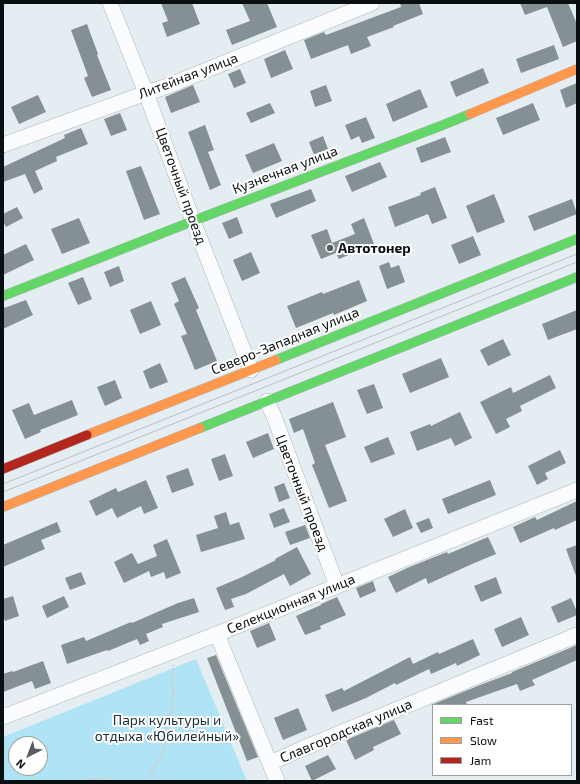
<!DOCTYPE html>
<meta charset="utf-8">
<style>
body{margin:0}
#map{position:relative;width:580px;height:784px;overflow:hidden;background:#e4edf1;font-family:"Exo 2",sans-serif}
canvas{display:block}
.frame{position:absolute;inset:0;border:4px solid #0a0f11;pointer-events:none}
.legend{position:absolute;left:432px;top:704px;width:140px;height:72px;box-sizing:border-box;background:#fff;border:1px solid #9d9fa0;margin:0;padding:5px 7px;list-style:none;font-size:12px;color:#0a0f11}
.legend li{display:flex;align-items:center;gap:8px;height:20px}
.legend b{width:20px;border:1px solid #9d9fa0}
.north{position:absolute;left:8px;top:736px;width:40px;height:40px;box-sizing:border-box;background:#fff;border:1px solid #9d9fa0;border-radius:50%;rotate:222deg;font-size:11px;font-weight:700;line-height:16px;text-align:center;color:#0a0f11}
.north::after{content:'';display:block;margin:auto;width:14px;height:18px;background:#565d5f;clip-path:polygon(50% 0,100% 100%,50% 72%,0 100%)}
</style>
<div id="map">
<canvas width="580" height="784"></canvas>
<div class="frame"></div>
<ul class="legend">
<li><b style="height:5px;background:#63d668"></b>Fast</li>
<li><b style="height:5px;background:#ff974d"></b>Slow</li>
<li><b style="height:5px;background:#b3261e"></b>Jam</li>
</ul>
<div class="north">N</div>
</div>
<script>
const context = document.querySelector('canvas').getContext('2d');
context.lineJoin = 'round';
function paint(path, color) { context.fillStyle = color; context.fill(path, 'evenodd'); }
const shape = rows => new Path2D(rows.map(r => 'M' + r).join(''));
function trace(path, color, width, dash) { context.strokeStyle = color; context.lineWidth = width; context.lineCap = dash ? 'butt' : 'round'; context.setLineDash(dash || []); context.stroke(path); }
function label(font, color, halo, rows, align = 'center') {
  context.font = font + ' "Exo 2",sans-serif'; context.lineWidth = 4; context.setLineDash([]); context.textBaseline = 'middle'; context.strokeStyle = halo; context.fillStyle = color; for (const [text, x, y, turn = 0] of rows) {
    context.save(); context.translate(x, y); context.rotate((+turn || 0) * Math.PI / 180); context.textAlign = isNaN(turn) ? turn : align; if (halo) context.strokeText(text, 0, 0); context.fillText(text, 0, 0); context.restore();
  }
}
paint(shape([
 [196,659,247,781,3,781,3,737],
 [16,744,40,744,40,768,16,768]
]), '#aee4f5');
paint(shape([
 [161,3,192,3,200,24,167,37,162,23,168,21],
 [242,3,267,3,277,27,232,45,226,30,250,21],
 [400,3,419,3,423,14,393,26,394,27,367,37,371,46,351,54,348,45,311,59,304,40,324,32,326,35,401,7],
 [520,3,568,3,577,24,577,41,563,47,547,7,525,15],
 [87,24,98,54,97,55,111,90,92,97,84,78,88,76,71,30],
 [554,45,559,59,521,73,516,59],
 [285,50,293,69,271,78,264,59],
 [483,68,489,83,456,97,450,82],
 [240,69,246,83,234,88,228,74],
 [577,83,577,103,566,108,560,90],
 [193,85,200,102,171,113,165,97],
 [326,85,332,101,315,107,310,91],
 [420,89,428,107,393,122,386,104],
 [38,95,46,112,19,124,11,107],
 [270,103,275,113,251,123,246,113],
 [533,103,540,120,503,135,496,118],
 [120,113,127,130,111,136,104,119],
 [366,117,375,138,362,143,359,136,351,140,345,125],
 [205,125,214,150,208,152,221,185,210,190,188,132],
 [81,128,88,144,56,157,57,161,35,171,43,189,34,194,25,174,3,182,3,167,65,138,64,135],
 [323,136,328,149,314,155,309,142],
 [445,137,451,152,421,163,416,148],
 [274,143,282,161,253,173,245,155],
 [380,162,387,177,352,192,345,176],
 [141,166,160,214,144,220,126,171],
 [435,187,447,218,432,224,428,214,395,227,388,207,421,195,420,193],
 [311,189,316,201,276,218,270,204],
 [494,194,505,222,477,233,466,206],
 [572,199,577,214,534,231,528,216],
 [17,207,23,218,6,227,3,221,3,214],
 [237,217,243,233,229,239,222,223],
 [79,218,90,243,62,254,51,229],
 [364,218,374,244,350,253,351,254,339,259,336,253,321,259,311,235,327,229,332,243,355,234,351,224],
 [473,236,481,255,459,264,451,245],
 [26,244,34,260,3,275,3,255],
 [251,252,260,273,242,281,233,260],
 [389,262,391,268,399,265,405,282,387,289,379,266],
 [119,266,124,281,110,287,104,272],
 [83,277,92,299,78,305,68,283],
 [185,277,199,308,196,310,217,361,195,370,181,336,187,334,174,304,179,301,171,283],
 [359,280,367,301,334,315,333,313,296,328,287,306,322,292,323,294],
 [26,300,33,315,3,329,3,308,7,307],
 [151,301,161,325,140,334,130,310],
 [577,310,577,329,548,340,542,324],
 [503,339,511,355,488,366,480,350],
 [441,358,449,377,410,393,402,374],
 [160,363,168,382,150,389,143,371],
 [550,375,556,388,520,406,522,411,506,419,510,427,496,434,480,402,511,387,513,393],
 [115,380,122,398,105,406,97,387],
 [374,384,383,408,367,414,357,390],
 [72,400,78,415,40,430,41,432,25,439,12,410,29,403,34,415],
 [333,402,346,437,325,445,347,501,329,508,312,465,315,463,303,429,294,433,289,419],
 [460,412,472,438,455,446,451,438,417,451,410,432,430,424,431,426],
 [268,433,274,449,253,458,246,442],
 [388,437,395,454,371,463,364,447],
 [560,450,566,463,545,473,548,479,537,485,528,466],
 [225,454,233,476,219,481,211,459],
 [188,468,194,485,172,493,166,476],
 [146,480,158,508,144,514,141,506,117,518,112,508,96,516,89,501,116,488,118,492],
 [490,480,496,495,448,514,442,499],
 [284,483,290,498,279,502,274,487],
 [577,501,577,520,555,530,554,528,520,543,513,527,535,517,537,520],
 [284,508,290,522,274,528,269,514],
 [405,509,413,528,393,537,384,519],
 [226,512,230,525,239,522,245,539,201,552,196,535,218,528,214,516],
 [429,518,433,528,421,533,416,523],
 [57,522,61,532,41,540,45,549,3,567,3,545],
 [305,525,310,538,290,545,285,532],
 [488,537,496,554,472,564,428,584,426,578,396,593,388,577,407,568,447,552,448,554],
 [167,539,181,573,166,579,164,572,151,577,149,571,124,583,114,562,132,553,138,564,157,556,153,545],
 [577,545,577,576,576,576,566,549],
 [297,547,311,574,290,586,284,574,246,594,231,599,234,607,225,610,216,588,242,577,276,560,275,559],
 [81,572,86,584,70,590,65,578],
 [496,577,502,593,481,602,474,586],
 [373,581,376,591,360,598,356,588],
 [13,596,19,616,5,621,3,615,3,599],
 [64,596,69,607,47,618,42,606],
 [337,597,346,615,320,626,321,629,305,635,296,616,321,605,321,604],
 [194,598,199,612,162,624,163,627,146,634,149,641,140,645,137,639,108,651,107,650,67,664,61,645,84,637,86,641,131,622,132,623,178,603],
 [571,598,577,612,577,615,558,623,551,607],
 [521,617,529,635,502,647,494,629],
 [269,623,276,640,257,648,250,631],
 [473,639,480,655,457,666,456,663,431,674,429,669,396,685,395,683,366,698,332,712,325,695,342,688,344,691,410,657,413,664,438,652,439,654],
 [577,645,577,660,532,680,535,685,520,691,517,684,466,702,467,705,431,705,480,685,512,673,512,672],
 [216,655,258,757,247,761,207,658],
 [43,661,51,683,35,689,32,681,3,692,3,674,12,671,13,672],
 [298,708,307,730,283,740,274,718],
 [394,720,401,734,373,747,374,750,355,760,346,740],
 [328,755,336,769,312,781,305,766]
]), '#849094');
const street = shape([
 [110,3,146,93,193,221,251,370],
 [3,145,146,93,165,87,372,3],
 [267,401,275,419,337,586],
 [217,634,277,781],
 [3,717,217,634,577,490],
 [270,763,304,748,577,635]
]);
const fast = shape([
 [3,296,193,221,443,125,470,114],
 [276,360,577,239],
 [200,428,577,277]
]);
const slow = shape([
 [470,114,577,69],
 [87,435,276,360],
 [3,507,200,428]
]);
const jam = shape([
 [3,469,87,435]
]);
trace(street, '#b0b7b9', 16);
trace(fast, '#b0b7b9', 10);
trace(slow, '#b0b7b9', 10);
trace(jam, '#b0b7b9', 10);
trace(shape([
 [83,781,103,778,111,781],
 [147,781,163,752,173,701,173,665]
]), '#ced0d2', 2.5, [3, 2]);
trace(street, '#fbfcfd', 15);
trace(fast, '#63d668', 9);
trace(slow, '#ff974d', 9);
trace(jam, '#b3261e', 9);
trace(shape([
 [3,484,577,254],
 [3,492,577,262]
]), '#bec0c1', 1);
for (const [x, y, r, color] of [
 [330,248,4,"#565d5f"]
]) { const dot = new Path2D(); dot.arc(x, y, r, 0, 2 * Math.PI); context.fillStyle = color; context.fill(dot); trace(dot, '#fff', 1.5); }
label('14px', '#0a0f11', '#fff', [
 ["Литейная улица",188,76,-21],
 ["Кузнечная улица",285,170,-21],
 ["Цветочный проезд",181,186,70],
 ["Северо-Западная улица",285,341,-22],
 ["Цветочный проезд",302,493,69],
 ["Селекционная улица",291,604,-22],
 ["Славгородская улица",346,731,-23]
]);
label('bold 14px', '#0a0f11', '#fff', [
 ["Автотонер",338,248]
], 'left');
label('14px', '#192f35', '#fff', [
 ["Парк культуры и",167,720],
 ["отдыха «Юбилейный»",167,736]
]);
</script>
